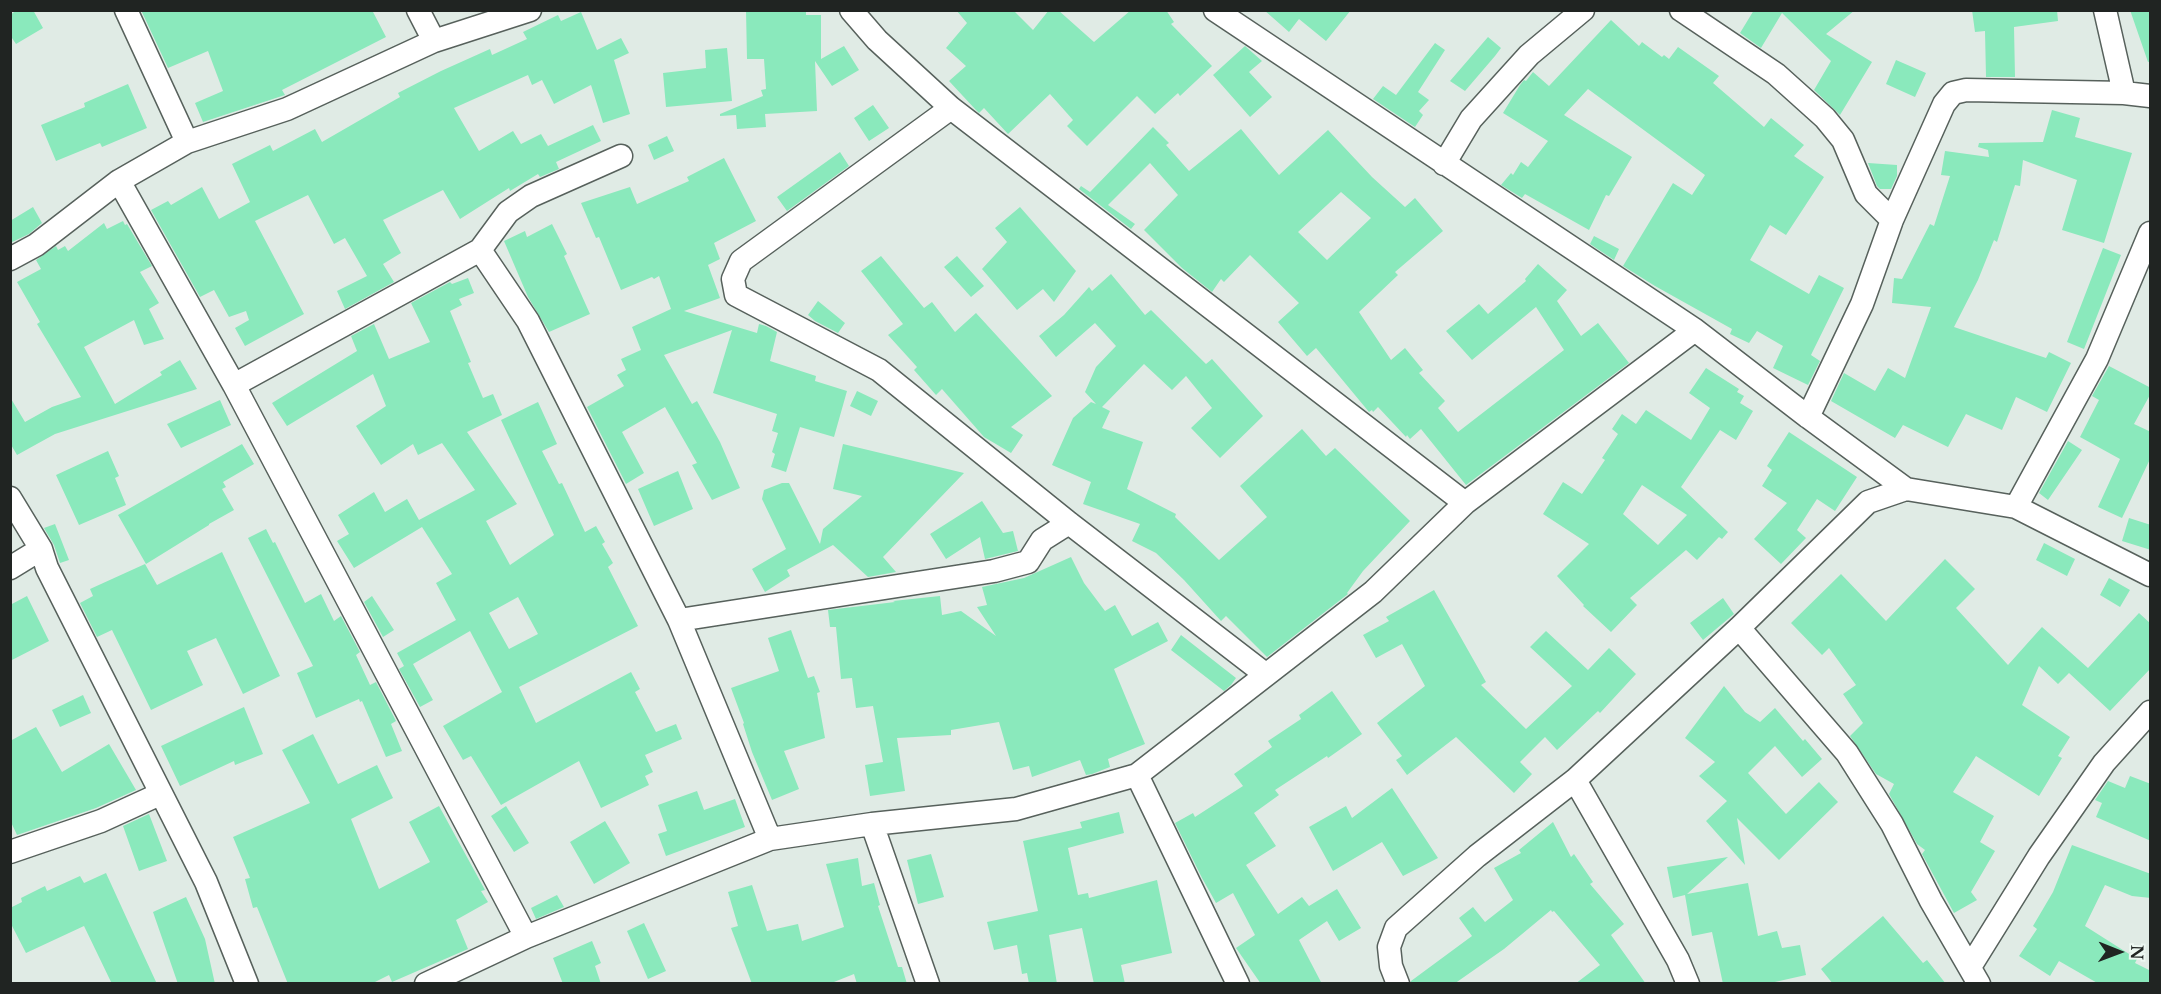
<!DOCTYPE html>
<style>
body{margin:0}
#map{position:relative;width:2161px;height:994px;overflow:hidden;background:#e0ebe5;font-family:"Libre Baskerville",serif}
canvas{display:block}
.frame{position:absolute;inset:0;border:12px solid #202422;pointer-events:none}
.north{position:absolute;left:2089px;top:922px;width:60px;height:60px;-webkit-text-stroke:4px #edf8f2;paint-order:stroke;rotate:91deg;font-size:16px;font-weight:700;line-height:24px;text-align:center;color:#202422}
.north::after{content:'';display:block;margin:auto;width:21px;height:27px;background:#202422;clip-path:polygon(50% 0,100% 100%,50% 72%,0 100%)}
</style>
<div id="map">
<canvas width="2161" height="994"></canvas>
<div class="frame"></div>
<div class="north">N</div>
</div>
<script>
const context = document.querySelector('canvas').getContext('2d');
context.lineJoin = 'round';
function paint(path, color) { context.fillStyle = color; context.fill(path, 'evenodd'); }
const shape = rows => new Path2D(rows.map(r => 'M' + r).join(''));
function trace(path, color, width, dash) { context.strokeStyle = color; context.lineWidth = width; context.lineCap = dash ? 'butt' : 'round'; context.setLineDash(dash || []); context.stroke(path); }
paint(shape([
 [17,10,33,10,43,28,16,44,10,35,10,15],
 [141,10,372,10,386,37,282,90,285,95,203,122,195,103,223,91,208,51,168,68],
 [746,10,806,10,806,15,821,15,821,59,844,46,859,70,832,86,815,61,817,111,765,114,766,127,737,129,736,115,720,116,720,114,763,96,761,90,766,89,764,59,747,59],
 [956,10,1013,10,1033,30,1049,10,1058,10,1094,42,1131,10,1166,10,1174,22,1171,24,1212,66,1180,96,1178,93,1155,114,1137,96,1087,146,1067,126,1073,120,1050,94,1008,134,984,108,979,113,975,109,949,81,966,66,946,48,967,23],
 [1264,10,1351,10,1326,41,1299,19,1289,32],
 [1754,10,1855,10,1826,34,1872,62,1840,115,1814,90,1831,61,1782,13,1761,48,1740,33],
 [1972,10,2057,10,2058,21,2014,27,2015,77,1986,77,1985,31,1975,32],
 [2130,10,2151,10,2151,61,2148,62],
 [581,12,597,50,621,38,629,53,614,60,630,114,603,123,591,85,554,104,542,80,532,85,528,75,454,108,479,151,513,131,521,144,541,134,548,146,593,125,601,141,556,162,559,169,540,177,538,174,510,191,509,188,460,219,443,190,383,220,401,253,383,264,394,282,345,309,337,291,367,276,345,238,334,244,308,195,255,221,304,314,245,346,235,328,249,320,246,311,229,317,214,290,200,297,151,210,168,201,171,205,202,187,219,219,250,202,232,164,270,145,273,151,315,129,322,142,400,97,398,93,441,71,490,49,492,55,527,39,523,32,558,15,561,21],
 [1611,20,1639,46,1642,42,1662,57,1664,55,1669,59,1678,47,1719,76,1713,83,1764,127,1771,118,1804,145,1794,156,1824,177,1786,235,1770,225,1750,260,1809,294,1819,275,1844,288,1811,355,1820,361,1808,385,1773,368,1783,346,1757,331,1749,343,1730,334,1732,329,1655,286,1623,266,1673,183,1692,195,1705,175,1588,89,1564,115,1632,157,1609,196,1606,195,1589,230,1525,194,1522,198,1501,185,1511,173,1513,175,1521,162,1528,167,1548,141,1503,113,1520,85,1524,80,1526,81,1533,72,1549,86],
 [1488,37,1501,48,1495,56,1465,91,1450,81],
 [1435,43,1445,50,1418,92,1429,100,1419,111,1423,115,1415,127,1373,99,1383,86,1396,95],
 [1245,46,1262,61,1249,72,1272,97,1250,117,1213,75],
 [727,48,732,101,666,107,663,73,706,68,705,50],
 [1896,60,1926,73,1915,97,1886,84],
 [128,84,147,128,102,147,100,143,56,161,41,125,85,107,84,103],
 [873,105,889,128,869,141,854,118],
 [2052,110,2080,118,2075,137,2132,153,2104,243,2062,230,2077,180,2023,160,2020,186,2015,185,1997,242,1994,240,1978,280,1954,327,2046,358,2049,352,2071,363,2047,412,2016,397,2002,430,1966,414,1948,447,1903,425,1895,438,1831,401,1844,373,1875,391,1888,368,1905,378,1931,307,1892,303,1894,278,1902,279,1930,224,1934,226,1950,176,1941,175,1945,151,1989,157,1988,150,1978,147,1979,143,2043,142],
 [1153,127,1169,143,1166,145,1189,171,1241,129,1279,175,1328,130,1372,177,1405,207,1415,198,1443,231,1395,272,1398,275,1359,312,1391,360,1405,348,1423,370,1419,373,1445,401,1438,408,1458,432,1564,350,1536,307,1472,360,1446,331,1479,304,1488,314,1526,281,1525,279,1538,264,1567,290,1557,301,1581,336,1598,323,1629,363,1466,485,1421,429,1410,439,1407,435,1406,437,1378,407,1373,412,1372,410,1369,412,1316,348,1307,356,1278,322,1299,303,1250,255,1224,282,1221,279,1212,292,1182,268,1144,230,1178,195,1150,163,1108,205,1135,224,1131,229,1079,189,1081,186,1090,192],
 [1341,192,1371,218,1327,260,1298,232],
 [667,136,674,151,654,160,648,145],
 [840,152,849,166,787,211,777,197],
 [724,158,756,221,714,243,720,259,708,265,720,298,684,311,757,333,759,324,766,326,777,332,770,361,816,376,815,381,847,391,834,437,800,427,786,472,771,467,775,454,772,452,778,433,772,431,777,414,713,393,732,330,664,355,692,404,697,401,720,442,740,488,712,500,692,465,697,463,665,407,622,432,644,473,626,484,587,407,624,386,617,375,626,370,621,359,641,350,632,327,671,309,659,276,654,279,652,277,621,290,599,237,596,238,581,203,630,187,637,204,689,181,687,177],
 [1868,163,1897,165,1897,176,1891,189,1880,189,1877,186],
 [33,207,42,223,29,234,10,243,10,221],
 [1020,207,1076,271,1054,302,1043,289,1017,310,982,269,1007,242,995,228],
 [123,221,125,225,127,224,152,266,140,272,159,303,149,309,164,339,144,345,134,320,84,347,115,404,162,375,160,372,180,360,197,389,55,434,17,455,10,443,10,397,25,422,52,407,81,397,37,324,40,322,17,282,41,269,36,260,56,246,58,250,65,246,68,251,104,223,107,229],
 [552,224,567,254,564,256,590,314,549,332,528,297,504,241,525,231,527,237],
 [1594,236,1619,249,1614,260,1590,244],
 [2103,248,2121,255,2084,349,2067,342],
 [881,256,924,308,932,302,955,332,976,313,1052,396,1011,427,1023,435,1011,453,984,437,942,389,936,395,914,370,917,367,888,335,903,324,861,271],
 [957,256,984,286,971,297,944,267],
 [1111,274,1145,315,1151,310,1206,364,1212,359,1263,416,1220,458,1191,428,1212,408,1186,376,1172,390,1144,364,1102,407,1110,411,1102,428,1143,442,1127,489,1176,514,1175,517,1219,560,1267,517,1240,486,1302,429,1326,456,1335,448,1410,521,1363,571,1347,593,1348,594,1267,657,1226,616,1221,621,1184,580,1156,553,1132,541,1140,524,1083,504,1091,482,1052,465,1073,418,1091,402,1096,404,1085,392,1096,367,1116,346,1095,323,1056,357,1039,336,1064,315,1089,287,1092,291],
 [468,278,474,293,459,299,462,305,450,311,471,362,468,363,483,398,493,394,502,415,467,432,517,504,486,521,510,565,554,535,501,420,538,402,557,444,542,451,559,484,562,483,585,532,596,526,605,542,602,544,613,563,608,567,638,626,519,687,536,723,631,672,640,689,635,692,656,732,676,724,682,739,645,755,653,772,645,776,649,785,601,808,579,761,501,805,471,756,463,760,443,726,502,692,470,631,413,664,433,700,420,707,399,669,404,666,397,653,456,620,436,583,452,574,422,527,354,568,337,541,349,534,338,515,374,492,385,512,407,499,419,520,475,490,442,443,418,455,413,444,381,465,356,426,386,406,373,374,287,426,272,403,357,351,351,336,374,324,389,359,430,342,411,303,450,282,452,284],
 [518,597,538,634,509,649,489,613],
 [818,301,845,323,838,333,815,321,808,315],
 [2109,366,2151,388,2151,393,2134,424,2151,432,2151,457,2122,518,2098,507,2120,459,2080,437,2099,400,2092,396],
 [1706,368,1739,389,1737,392,1744,396,1740,403,1753,411,1736,440,1720,430,1681,487,1728,532,1722,539,1719,537,1697,560,1686,550,1630,598,1637,605,1611,632,1583,606,1584,605,1557,576,1589,544,1543,514,1563,482,1582,494,1605,460,1602,458,1618,434,1612,429,1622,414,1636,424,1646,410,1691,440,1710,408,1689,393],
 [1642,485,1687,515,1658,545,1623,514],
 [857,391,878,401,871,416,850,406],
 [220,400,231,425,181,448,167,424],
 [1789,432,1857,477,1835,511,1817,499,1797,530,1806,538,1781,564,1754,539,1787,503,1762,486,1772,470,1767,466],
 [2068,441,2082,450,2048,500,2039,493],
 [242,444,254,464,223,482,226,487,222,489,234,510,209,524,209,525,146,564,118,515],
 [843,444,964,473,883,557,896,572,868,577,833,545,787,570,790,576,765,592,752,569,786,549,762,499,764,490,782,483,789,483,820,544,823,529,862,496,833,489],
 [108,451,119,476,115,478,126,505,79,525,56,475],
 [678,471,693,509,654,526,638,489],
 [982,501,1003,533,1013,531,1018,551,985,559,980,537,946,559,930,534],
 [2129,518,2151,525,2151,550,2122,541],
 [55,524,69,560,60,563,54,545,44,528],
 [266,529,273,543,275,542,305,603,321,594,334,621,341,616,360,652,356,655,370,685,376,682,396,721,391,724,402,751,386,757,362,701,360,702,359,699,316,718,297,673,313,666,248,538],
 [2044,543,2075,559,2067,576,2036,560],
 [222,552,280,676,243,694,216,638,187,651,203,685,151,710,112,630,97,637,80,603,93,596,90,589,145,564,157,585],
 [1071,557,1084,583,1105,611,1115,605,1132,636,1158,622,1168,641,1114,669,1145,744,1108,759,1110,767,1092,774,1086,775,1080,760,1032,777,1029,766,1013,770,999,722,951,730,951,735,897,738,905,791,870,796,865,765,883,762,873,706,856,708,852,678,841,679,836,627,830,627,828,610,895,602,893,601,940,596,942,615,961,611,996,636,977,607,987,605,982,587,1024,578],
 [1945,559,1975,589,1956,608,2008,665,2042,627,2088,668,2139,613,2151,624,2151,668,2110,711,2069,673,2058,684,2039,666,2022,705,2070,737,2058,756,2062,758,2039,796,1976,756,1953,792,1994,816,1980,842,1995,851,1971,892,1977,900,1954,913,1922,854,1925,850,1917,844,1889,794,1894,784,1876,774,1850,736,1863,723,1843,694,1856,685,1829,648,1822,655,1791,623,1841,574,1886,621],
 [2109,578,2130,590,2120,607,2100,595],
 [1434,590,1486,682,1481,685,1526,729,1572,686,1530,647,1546,631,1588,670,1609,648,1636,674,1600,713,1598,711,1557,750,1545,737,1520,762,1532,774,1514,793,1456,737,1407,775,1396,760,1402,756,1377,723,1425,686,1402,644,1376,658,1363,635,1389,621,1386,617],
 [27,596,49,641,10,661,10,605],
 [372,596,394,630,383,637,364,602],
 [1723,598,1734,614,1703,640,1690,623],
 [791,630,808,678,814,676,820,692,817,693,825,738,784,751,799,789,772,800,752,752,743,724,744,723,731,688,779,671,768,638],
 [1181,635,1236,678,1231,685,1224,691,1171,650],
 [1724,686,1745,712,1760,722,1775,708,1803,741,1805,739,1822,759,1802,777,1775,746,1748,773,1786,814,1819,782,1838,802,1779,860,1737,818,1745,865,1706,821,1727,801,1699,776,1715,762,1685,738],
 [1332,691,1362,734,1328,758,1327,756,1275,790,1279,795,1254,813,1276,846,1246,865,1278,914,1302,897,1309,906,1337,889,1361,928,1339,941,1327,921,1299,940,1322,984,1261,984,1236,948,1255,935,1233,893,1216,903,1202,878,1175,823,1193,813,1195,817,1243,786,1234,774,1272,747,1268,741,1301,719,1299,715],
 [83,695,91,713,60,727,52,710],
 [244,707,263,754,235,765,234,761,180,786,161,746],
 [36,727,62,772,109,744,136,790,96,808,17,835,10,820,10,741],
 [313,734,338,784,377,765,393,798,351,819,379,889,430,862,409,822,439,806,485,890,481,891,488,902,456,920,468,949,392,982,389,975,371,984,288,984,257,907,253,908,245,879,250,878,233,837,310,803,282,750],
 [2130,776,2151,784,2151,841,2096,817,2102,803,2095,800,2108,781,2125,788],
 [1392,788,1438,858,1403,876,1382,842,1333,871,1309,827,1346,806,1352,818],
 [697,791,704,810,735,799,745,827,666,856,658,834,667,831,658,805],
 [506,806,529,843,514,852,491,816],
 [1119,812,1124,833,1068,848,1078,895,1088,893,1089,898,1157,880,1172,953,1121,965,1125,984,1094,984,1082,928,1049,935,1057,984,1029,984,1027,973,1022,974,1017,945,994,950,987,922,1038,911,1023,841,1082,828,1080,822],
 [149,814,167,861,139,871,123,826],
 [605,821,630,863,594,884,570,842],
 [1553,822,1571,857,1574,854,1593,882,1590,884,1624,924,1611,935,1646,984,1575,984,1600,965,1554,911,1552,912,1551,910,1504,949,1454,984,1411,984,1411,981,1472,936,1459,918,1473,907,1485,922,1513,900,1494,868,1521,853,1519,850],
 [2072,845,2151,874,2151,898,2132,896,2105,885,2085,926,2137,959,2135,963,2151,971,2151,984,2099,984,2059,961,2050,976,2019,956,2037,929,2033,926,2053,892],
 [931,854,944,897,918,904,907,860],
 [1728,857,1687,894,1748,883,1758,936,1777,931,1782,948,1800,945,1806,975,1766,984,1723,984,1712,932,1692,936,1685,895,1673,898,1667,867],
 [858,858,862,886,874,883,880,905,878,906,898,967,902,967,907,984,857,984,854,974,829,984,752,984,731,928,738,926,728,892,752,885,767,931,798,924,802,941,844,927,826,864],
 [106,873,132,930,157,984,112,984,84,926,26,953,10,922,10,908,22,902,21,898,45,886,47,891,80,876,84,883],
 [557,895,564,907,536,919,531,908],
 [186,897,205,939,215,984,178,984,153,912],
 [1883,916,1923,963,1927,960,1946,984,1833,984,1821,969],
 [644,923,666,971,648,979,627,931],
 [592,941,601,963,595,966,601,984,563,984,553,958]
]), '#8ae9bc');
const minor = shape([
 [126,10,187,142],
 [418,10,434,41],
 [851,10,877,40,951,108,1465,503],
 [1215,10,1695,330,1808,417,1906,489,2016,507,2150,575],
 [1681,10,1776,74,1825,118,1843,140,1866,194,1892,220],
 [2105,10,2124,93],
 [951,108,741,261,733,279,736,295,879,370,1069,523,1265,674],
 [1444,164,1471,119,1529,55,1583,10],
 [119,181,234,385,526,937],
 [480,250,528,321,679,620,770,839],
 [10,259,36,245,119,181,187,142,287,109,434,41,530,10],
 [234,385,480,250,508,212,531,196,621,156],
 [1808,417,1862,304,1892,220,1944,104,1953,93,1966,90,2124,93,2150,96],
 [10,498,41,549,47,568,206,882,247,984],
 [2016,507,2097,359,2150,233],
 [10,568,41,549],
 [679,620,994,571,1028,562,1042,540,1069,523],
 [1739,628,1847,753,1892,824,1931,901,1979,984],
 [1137,775,1238,984],
 [1575,780,1678,960,1688,984],
 [872,824,928,984],
 [10,852,101,821,160,794],
 [1970,967,2039,856,2104,763,2150,712],
 [426,984,526,937,770,839,872,824,1016,809,1137,775,1373,592,1465,503,1695,330],
 [1398,984,1391,966,1389,947,1396,928,1477,856,1575,780,1739,628,1868,502,1906,489]
]);
trace(minor, '#57615c', 25);
trace(minor, '#fff', 22);
</script>
